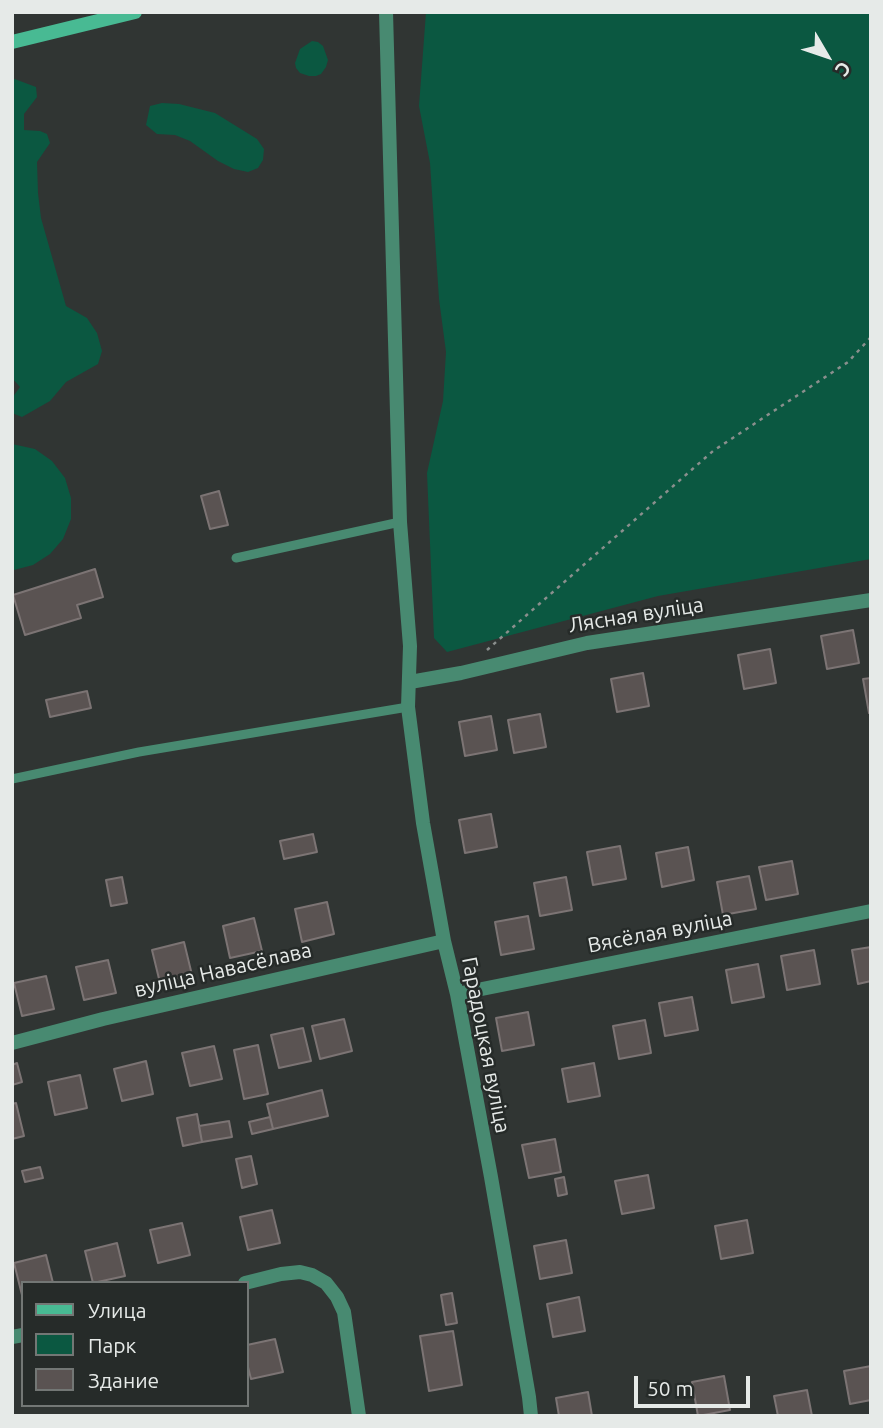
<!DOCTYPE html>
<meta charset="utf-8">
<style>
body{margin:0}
#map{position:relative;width:883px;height:1428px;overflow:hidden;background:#303533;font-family:Ubuntu,sans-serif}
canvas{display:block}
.frame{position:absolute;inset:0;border:14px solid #e6eae8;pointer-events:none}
.legend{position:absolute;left:21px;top:1281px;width:228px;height:126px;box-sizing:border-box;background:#262b29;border:2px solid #737775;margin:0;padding:9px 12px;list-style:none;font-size:21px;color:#e6eae8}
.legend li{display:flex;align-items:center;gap:14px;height:35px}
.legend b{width:35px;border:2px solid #737775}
.north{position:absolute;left:792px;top:21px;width:70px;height:70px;-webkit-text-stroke:5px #262b29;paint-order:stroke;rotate:129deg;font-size:19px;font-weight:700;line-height:28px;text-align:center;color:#e6eae8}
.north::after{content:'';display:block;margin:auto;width:24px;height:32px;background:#e6eae8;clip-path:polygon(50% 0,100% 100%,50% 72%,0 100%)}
.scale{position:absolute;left:634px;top:1376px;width:116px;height:32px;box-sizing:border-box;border:4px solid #e6eae8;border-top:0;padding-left:9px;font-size:21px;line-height:24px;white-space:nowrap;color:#e6eae8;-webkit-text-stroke:5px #262b29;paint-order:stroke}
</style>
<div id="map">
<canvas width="883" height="1428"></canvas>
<div class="frame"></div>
<ul class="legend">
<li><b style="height:9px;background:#48ba93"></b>Улица</li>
<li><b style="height:19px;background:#0b5841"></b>Парк</li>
<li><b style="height:19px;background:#5a5352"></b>Здание</li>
</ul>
<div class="north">С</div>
<div class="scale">50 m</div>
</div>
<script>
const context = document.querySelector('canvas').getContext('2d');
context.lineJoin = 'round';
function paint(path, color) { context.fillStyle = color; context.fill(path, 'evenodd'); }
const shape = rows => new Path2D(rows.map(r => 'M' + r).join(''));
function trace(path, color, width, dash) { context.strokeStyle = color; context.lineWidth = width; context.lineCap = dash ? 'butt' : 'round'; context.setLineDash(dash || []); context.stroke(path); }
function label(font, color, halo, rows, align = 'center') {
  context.font = font + ' Ubuntu,sans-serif'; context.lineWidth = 5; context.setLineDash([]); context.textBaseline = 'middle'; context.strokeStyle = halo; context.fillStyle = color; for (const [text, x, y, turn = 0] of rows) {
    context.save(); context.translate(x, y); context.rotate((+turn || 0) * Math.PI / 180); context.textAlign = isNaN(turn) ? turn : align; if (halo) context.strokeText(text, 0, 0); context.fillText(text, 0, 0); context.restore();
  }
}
paint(shape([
 [426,12,871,12,871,559,658,596,447,652,434,638,427,473,443,401,446,352,439,299,430,163,419,106],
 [312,41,318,42,323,46,328,60,326,67,321,74,316,76,309,76,300,73,296,68,295,63,300,49],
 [12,78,36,87,37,97,24,114,24,130,40,131,47,134,50,143,37,162,38,193,41,218,66,306,87,318,97,333,102,351,98,364,66,382,50,401,22,417,12,413,12,398,20,387,12,378],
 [162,103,179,104,215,113,257,139,264,149,263,160,258,168,248,172,234,169,218,161,190,141,175,135,157,134,146,125,150,106],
 [12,444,35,449,52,461,65,478,71,498,71,519,63,539,50,554,33,565,14,570,12,570]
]), '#0b5841');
const building = shape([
 [219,491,228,525,210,529,201,496,219,491],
 [95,569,103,597,77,605,81,618,25,635,13,595,95,569],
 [853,630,859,663,827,669,821,636,853,630],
 [770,649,776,683,744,689,738,655,770,649],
 [643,673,649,706,617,712,611,679,643,673],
 [871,678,871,712,869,713,863,679,871,678],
 [87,691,91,708,50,717,46,700,87,691],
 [540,714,546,747,514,753,508,720,540,714],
 [491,716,497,750,465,756,459,722,491,716],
 [491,814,497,847,465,853,459,820,491,814],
 [313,834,317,852,284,859,280,841,313,834],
 [620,846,626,879,593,885,587,852,620,846],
 [688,847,694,880,662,887,656,853,688,847],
 [792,861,798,894,766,900,759,867,792,861],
 [749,876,756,909,723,915,717,882,749,876],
 [122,877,127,903,111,906,106,880,122,877],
 [566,877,572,910,540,916,534,883,566,877],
 [327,902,334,934,302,942,295,909,327,902],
 [528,916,534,949,501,955,495,922,528,916],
 [254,918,262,951,230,958,223,926,254,918],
 [184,942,192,975,160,983,152,950,184,942],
 [871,947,871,981,858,984,852,950,871,947],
 [814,950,820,984,787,990,781,956,814,950],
 [108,960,116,993,84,1000,76,967,108,960],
 [758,964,764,997,732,1003,726,970,758,964],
 [46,976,54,1009,22,1016,14,983,46,976],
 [692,997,698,1030,665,1036,659,1003,692,997],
 [528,1012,534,1045,502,1051,496,1018,528,1012],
 [344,1019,352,1051,320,1059,312,1026,344,1019],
 [645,1020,651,1053,619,1059,613,1026,645,1020],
 [303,1028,311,1061,279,1068,271,1035,303,1028],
 [258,1045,268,1094,244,1099,234,1050,258,1045],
 [214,1046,222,1079,190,1086,182,1053,214,1046],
 [146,1061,153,1094,122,1101,114,1069,146,1061],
 [17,1063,22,1082,12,1085,12,1065,17,1063],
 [594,1063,600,1096,568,1102,562,1069,594,1063],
 [80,1075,87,1108,55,1115,48,1082,80,1075],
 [322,1090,328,1116,273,1129,267,1104,322,1090],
 [16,1103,24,1136,12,1139,12,1104,16,1103],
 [197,1114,202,1142,183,1146,177,1118,197,1114],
 [270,1117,273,1129,252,1134,249,1122,270,1117],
 [229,1121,232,1137,202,1142,199,1126,229,1121],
 [555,1139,561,1172,529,1178,522,1145,555,1139],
 [251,1156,257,1184,242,1188,236,1159,251,1156],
 [40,1167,43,1178,25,1182,22,1171,40,1167],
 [648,1175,654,1208,622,1214,615,1181,648,1175],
 [564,1177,567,1194,558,1196,555,1179,564,1177],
 [272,1210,280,1243,248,1250,240,1217,272,1210],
 [747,1220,753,1253,721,1259,715,1226,747,1220],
 [182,1223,190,1255,158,1263,150,1230,182,1223],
 [566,1240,572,1273,540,1279,534,1246,566,1240],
 [117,1243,125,1276,93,1283,85,1251,117,1243],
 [46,1255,53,1283,23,1283,22,1295,14,1263,46,1255],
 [452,1293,457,1323,446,1325,441,1295,452,1293],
 [579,1297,585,1331,553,1337,547,1304,579,1297],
 [453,1331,462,1385,429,1391,420,1336,453,1331],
 [275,1339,283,1372,251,1379,247,1363,247,1345,275,1339],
 [871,1366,871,1400,850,1404,844,1371,871,1366],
 [724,1376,730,1410,698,1416,692,1382,724,1376],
 [807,1390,812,1416,778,1416,774,1396,807,1390],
 [588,1392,592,1416,559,1416,556,1398,588,1392]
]);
paint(building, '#5a5352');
trace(building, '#7c7474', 2);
trace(shape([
 [487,650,713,451,848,362,871,337]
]), '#8a8f8d', 2.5, [3.5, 5]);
trace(shape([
 [236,558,400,522],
 [12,779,139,752,408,707]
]), '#488a71', 9);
trace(shape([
 [386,12,400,522,410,646,408,707,423,823,444,941,457,994,491,1177,529,1397,531,1416],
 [410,682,461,673,587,643,871,600],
 [457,994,871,911],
 [12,1043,103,1019,444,941],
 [245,1283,281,1274,300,1272,312,1275,326,1283,337,1297,344,1312,359,1416],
 [12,1337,23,1335]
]), '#488a71', 14);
trace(shape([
 [12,42,135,12]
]), '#48ba93', 14);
label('21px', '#e6eae8', '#262b29', [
 ["Лясная вуліца",636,615,-9],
 ["Вясёлая вуліца",660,932,-11],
 ["вуліца Навасёлава",223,970,-13],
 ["Гарадоцкая вуліца",486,1045,79]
]);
</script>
